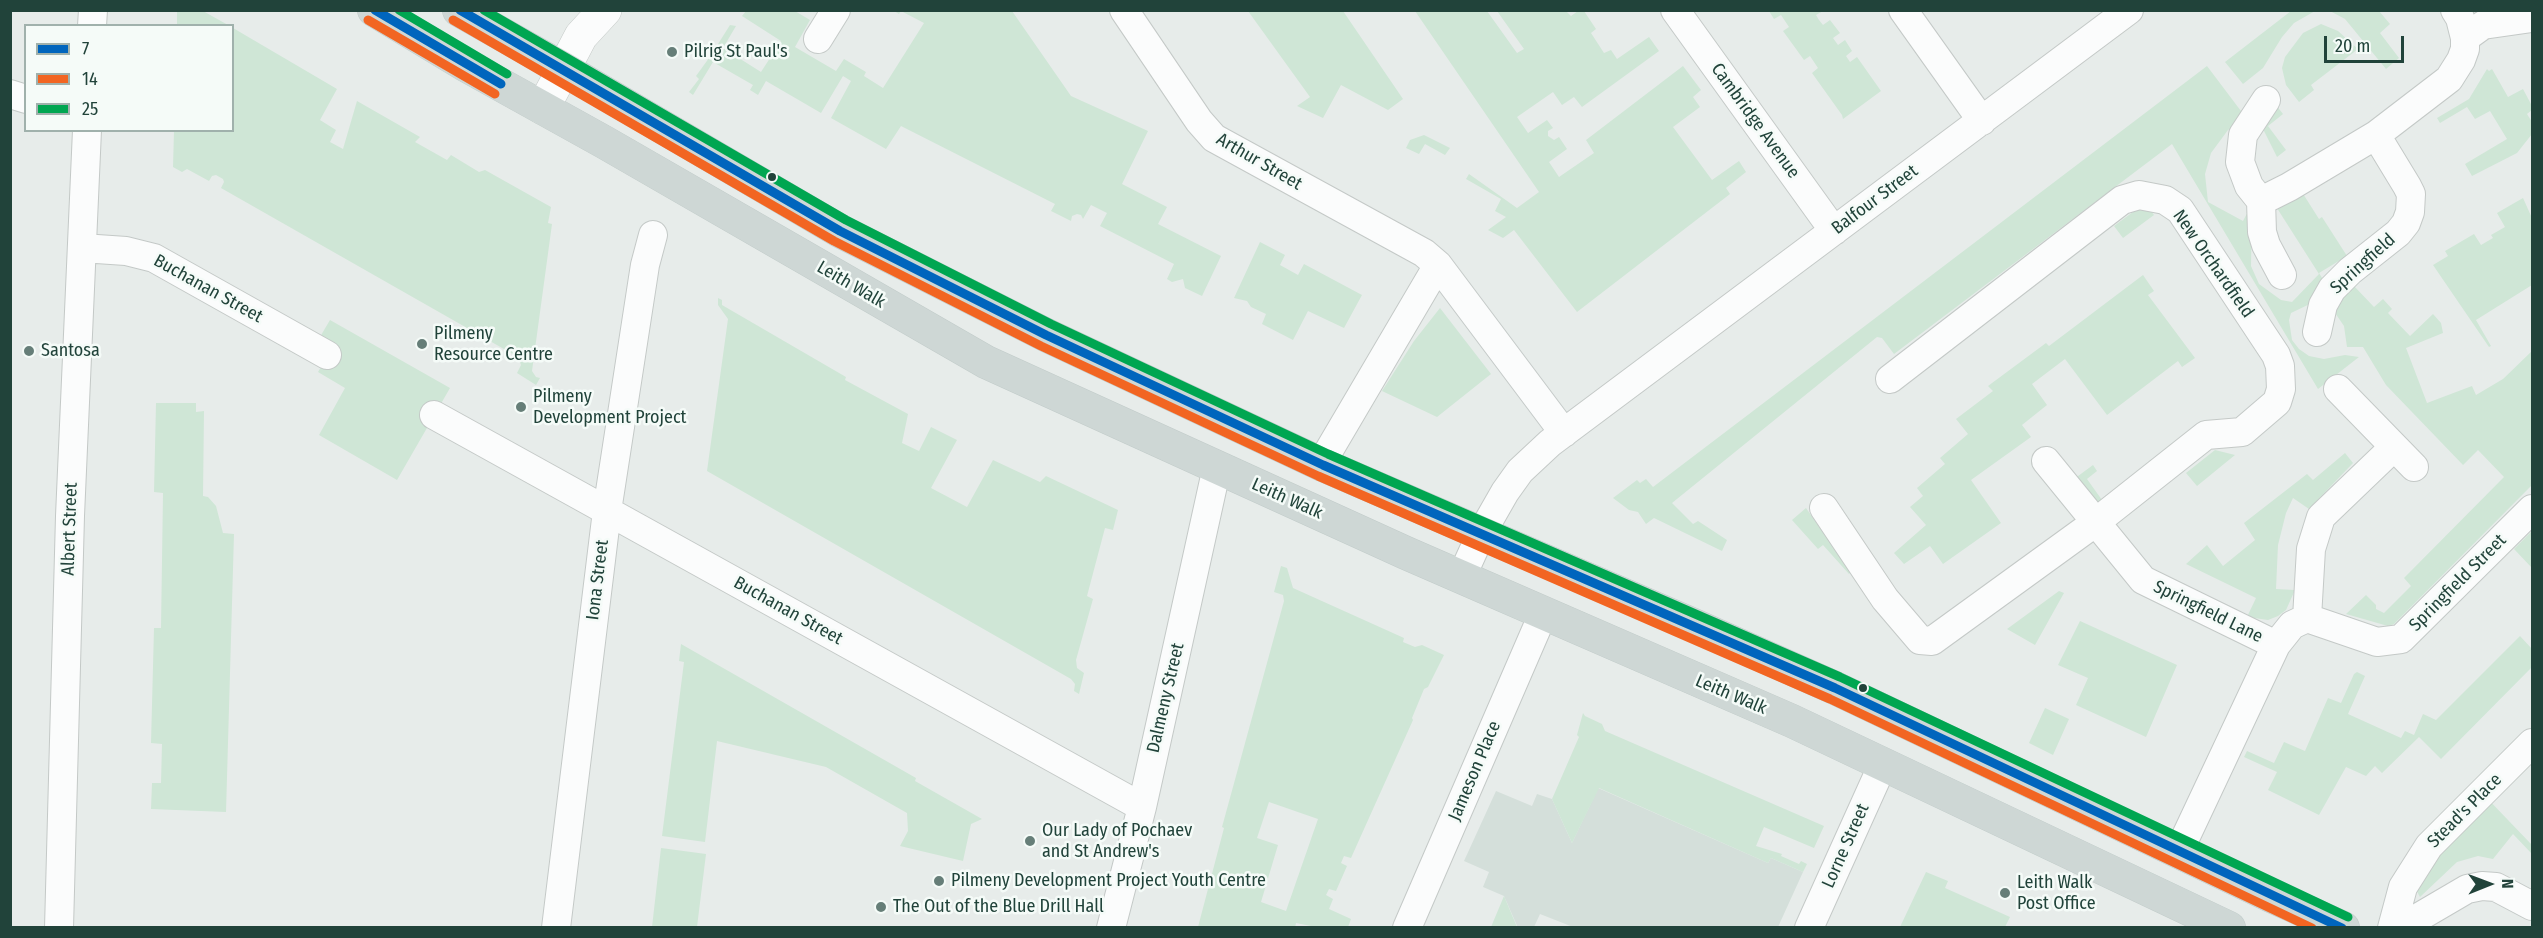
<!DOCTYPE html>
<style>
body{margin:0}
#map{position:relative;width:2543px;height:938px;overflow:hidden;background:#e7ecea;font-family:"Fira Sans Condensed",sans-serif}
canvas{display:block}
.frame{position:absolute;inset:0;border:12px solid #21433a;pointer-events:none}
.legend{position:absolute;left:24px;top:24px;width:210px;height:108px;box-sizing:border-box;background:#f5fbf8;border:2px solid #a0b1ac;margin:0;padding:8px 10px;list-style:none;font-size:18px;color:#21433a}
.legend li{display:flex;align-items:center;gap:12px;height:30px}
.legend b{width:30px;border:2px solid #a0b1ac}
.north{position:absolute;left:2459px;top:854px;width:60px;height:60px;-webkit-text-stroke:4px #f5fbf8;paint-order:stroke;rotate:89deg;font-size:16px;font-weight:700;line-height:24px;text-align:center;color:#21433a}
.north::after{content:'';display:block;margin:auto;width:21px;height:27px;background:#21433a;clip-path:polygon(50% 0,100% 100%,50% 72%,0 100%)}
.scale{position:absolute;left:2324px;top:36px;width:80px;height:27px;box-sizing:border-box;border:3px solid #21433a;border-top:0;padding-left:8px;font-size:18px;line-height:21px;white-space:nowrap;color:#21433a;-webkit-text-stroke:4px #f5fbf8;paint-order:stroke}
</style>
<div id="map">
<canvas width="2543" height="938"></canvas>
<div class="frame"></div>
<ul class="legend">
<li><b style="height:8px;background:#0065bd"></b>7</li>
<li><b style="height:8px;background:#f26522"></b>14</li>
<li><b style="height:8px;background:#00a651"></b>25</li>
</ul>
<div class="north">N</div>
<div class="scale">20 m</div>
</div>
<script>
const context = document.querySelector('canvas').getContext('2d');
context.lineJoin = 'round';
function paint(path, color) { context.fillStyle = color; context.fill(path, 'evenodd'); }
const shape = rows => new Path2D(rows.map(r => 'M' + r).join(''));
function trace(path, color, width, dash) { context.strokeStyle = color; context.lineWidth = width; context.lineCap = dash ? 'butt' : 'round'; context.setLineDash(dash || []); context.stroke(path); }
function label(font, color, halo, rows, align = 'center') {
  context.font = font + ' "Fira Sans Condensed",sans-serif'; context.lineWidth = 5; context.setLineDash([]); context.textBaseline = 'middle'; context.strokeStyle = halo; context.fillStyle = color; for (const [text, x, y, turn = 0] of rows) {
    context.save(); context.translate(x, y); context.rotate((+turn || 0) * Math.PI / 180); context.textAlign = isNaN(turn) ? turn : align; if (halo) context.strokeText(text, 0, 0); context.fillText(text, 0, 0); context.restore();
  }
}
paint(shape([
 [1598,788,1768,863,1771,858,1803,872,1778,927,1573,927,1540,914,1534,927,1518,928,1504,896,1483,887,1489,872,1464,861,1496,791,1532,806,1537,794,1552,799,1572,843]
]), '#d4dfda');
paint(shape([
 [177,11,203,11,228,25,177,25],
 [746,11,795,11,810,20,795,47,836,71,844,59,866,72,864,76,883,88,924,23,901,11,899,14,894,11,1012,11,1071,96,1148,131,1122,184,1167,207,1158,224,1221,256,1202,296,1185,288,1183,279,1172,282,1167,279,1174,264,1100,226,1107,213,1091,205,1083,219,1081,215,1077,214,1072,216,1071,221,1051,211,1055,204,901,126,886,149,831,118,851,81,843,76,821,113,766,81,758,95,750,90,753,85,713,62,693,95,689,92,699,79,696,76,717,47,720,46,718,44,730,25,736,26,723,48,761,72,781,41,742,16],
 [1248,11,1343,11,1403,99,1388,110,1341,85,1323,118,1297,106,1310,97],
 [1415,11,1487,11,1517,53,1524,49,1497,11,1566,11,1571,16,1578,11,1584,11,1596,29,1591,33,1604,53,1611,50,1617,59,1649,37,1659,51,1582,107,1574,97,1562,105,1553,92,1517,117,1528,133,1547,120,1553,128,1548,131,1548,136,1554,140,1559,137,1567,149,1549,162,1559,177,1594,153,1586,140,1683,66,1701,90,1693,97,1700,107,1673,127,1712,180,1739,161,1746,172,1726,188,1730,194,1577,312,1514,230,1503,238,1488,230,1506,217,1495,211,1501,199,1466,179,1469,174,1517,208,1539,192],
 [1769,11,1823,11,1816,15,1819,20,1823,25,1830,20,1840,33,1833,38,1838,45,1845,40,1852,51,1846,56,1850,62,1857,57,1881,91,1843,119,1842,115,1812,73,1818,68,1810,56,1804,60,1783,31,1789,27,1781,15,1774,19],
 [2291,11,2315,11,2294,23,2282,37,2263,68,2243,84,2225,62],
 [2330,11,2379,11,2390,24,2380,33,2399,58,2386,69,2345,19],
 [2321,24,2338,31,2358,49,2311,85,2314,90,2299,102,2286,85,2282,68,2285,57,2303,33],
 [233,28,337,89,320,120,336,130,330,142,343,149,357,101,420,137,415,142,447,160,451,155,479,172,485,170,551,207,548,223,552,224,532,371,536,377,540,378,536,385,517,373,521,365,518,357,221,188,224,182,223,179,216,175,212,176,209,181,187,169,182,172,173,167,174,131,232,130],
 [2207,66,2247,119,2228,130,2211,153,2205,174,2208,202,2243,221,2252,204,2251,266,2259,284,2281,300,2292,302,2319,274,2275,205,2300,189,2319,219,2322,217,2347,256,2319,273,2327,286,2316,301,2291,313,2289,320,2292,340,2299,349,2309,356,2324,359,2345,355,2359,357,2318,389,2172,144,1894,354,1882,338,1877,337,1672,503,1693,524,1698,521,1727,540,1722,551,1654,518,1646,524,1638,512,1629,510,1613,498,1637,480,1640,483,1646,479,1653,487],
 [2487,69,2489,71,2492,69,2508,97,2523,89,2532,106,2532,110,2527,114,2532,122,2532,134,2517,153,2472,176,2465,164,2507,139,2490,111,2475,119,2467,107,2440,123,2437,118,2469,99],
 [2276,105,2283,114,2268,126,2286,150,2277,157,2263,129],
 [1424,135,1450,148,1445,155,1425,144,1419,154,1406,148,1410,140],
 [2523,198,2532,218,2532,285,2476,320,2491,346,2489,347,2433,265,2448,256,2445,251,2474,234,2481,245,2493,238,2491,235,2505,227,2497,213],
 [2145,203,2154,215,2123,238,2114,226],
 [1260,242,1285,255,1280,265,1298,275,1304,264,1362,295,1344,328,1308,311,1293,340,1262,324,1266,314,1251,307,1247,301,1234,298],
 [2143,275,2154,291,2148,295,2195,358,2182,367,2178,361,2107,415,2065,359,2032,384,2047,405,2022,425,2031,437,1971,480,2001,523,1943,564,1930,546,1904,564,1894,553,1926,525,1910,507,1923,496,1917,488,1945,464,1940,458,1968,434,1956,419,1993,391,1988,386,2046,343,2049,346],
 [2354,286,2374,307,2383,299,2392,309,2388,313,2410,336,2433,314,2441,323,2443,333,2406,348,2427,403,2472,386,2476,395,2503,379,2532,351,2532,485,2394,624,2388,626,2346,614,2366,595,2376,605,2376,609,2384,613,2411,586,2404,578,2504,477,2478,450,2463,465,2386,385,2363,347,2347,347,2344,326,2331,307],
 [718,298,722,300,722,305,846,377,845,380,908,414,902,443,919,451,931,427,957,440,931,488,967,507,993,460,1040,482,1046,476,1118,510,1113,530,1105,528,1087,596,1093,599,1076,660,1077,668,1084,673,1079,694,1074,691,1075,684,1071,679,707,471,728,319,718,305],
 [1440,308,1491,374,1437,417,1382,391,1414,341],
 [330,320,450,388,397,480,319,435,345,388,318,372,331,350,317,342],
 [156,403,196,403,196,412,204,411,203,496,208,497,216,506,223,533,234,534,226,812,151,809,152,783,161,783,162,744,151,743,154,628,161,628,163,493,154,492],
 [2215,450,2235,455,2197,486,2186,473],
 [2345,453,2353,463,2309,509,2293,498,2286,513,2278,545,2276,589,2295,590,2286,610,2278,616,2268,620,2247,617,2256,598,2186,564,2207,545,2223,566,2255,540,2244,523,2307,474,2313,480],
 [2093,465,2097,471,2087,479,2102,500,2094,506,2074,479],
 [1806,508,1851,572,1849,574,1823,545,1818,549,1792,520],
 [2532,531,2532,568,2514,549],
 [1281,566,1287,568,1293,588,1404,638,1403,642,1415,647,1422,645,1444,655,1428,687,1424,689,1412,718,1413,720,1351,858,1344,856,1341,863,1347,866,1336,891,1329,889,1326,895,1333,899,1329,909,1351,919,1348,927,1316,927,1296,923,1295,928,1198,927,1224,828,1222,827,1284,601,1283,595,1274,592],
 [1269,802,1318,819,1286,911,1261,902,1278,845,1257,838],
 [2059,591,2064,593,2035,645,2007,629],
 [2080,621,2177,665,2146,737,2076,705,2088,678,2058,665],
 [2520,636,2532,649,2532,667,2441,759,2419,737,2382,773,2375,766,2366,776,2346,767,2319,815,2268,790,2277,772,2244,757,2247,751,2274,763,2284,742,2305,751,2328,698,2341,703,2354,674,2357,672,2365,676,2348,714,2401,738,2405,731,2414,735,2423,714,2436,720],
 [681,644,916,778,915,781,982,819,971,824,963,861,900,846,908,831,907,813,826,767,717,741,705,842,662,836,684,662,679,661],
 [2045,708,2069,719,2053,755,2029,743],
 [1583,713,1585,716,1602,724,1605,731,1824,826,1814,848,1764,827,1756,846,1782,854,1781,856,1799,864,1801,861,1807,864,1803,872,1771,858,1768,863,1599,788,1572,843,1552,799,1579,737,1577,735],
 [2484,795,2532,845,2532,854,2513,834,2493,859,2478,856,2457,862,2420,897,2413,884],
 [661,848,706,854,697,927,652,927],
 [1926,872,1948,881,1945,888,2010,917,2005,927,1900,927],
 [1504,896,1517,927,1491,927]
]), '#cfe6d6');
const minor = shape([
 [1124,10,1199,121,1214,138,1424,253,1438,265,1564,433],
 [1675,10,1834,231],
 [1903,10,1982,121],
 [2455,10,2460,18,2465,38,2483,25,2532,18],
 [92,26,93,10],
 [818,39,836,10],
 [10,94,26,99],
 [2266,100,2243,135,2240,162,2249,186,2261,201,2262,232,2266,245,2282,275],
 [2261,201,2289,187,2376,135,2449,79,2461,60,2465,49,2465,38],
 [82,248,126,251,154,258,327,355],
 [2317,332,2323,305,2332,289,2350,271,2398,233,2406,223,2410,212,2411,194,2407,186,2376,135],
 [2338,389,2414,467],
 [434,415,1142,807],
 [2046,461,2143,580,2276,645],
 [1323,465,1328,452,1438,265],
 [1824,508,1885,599,1920,640,1932,641,2096,522,2206,435,2242,432,2277,402,2281,389,2280,366,2276,355,2180,210,2165,200,2139,195,2122,200,1890,379],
 [1461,578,1481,534,1505,492,1520,471,1550,443,2129,10],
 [2307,618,2377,642,2401,639,2532,509],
 [2179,851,2276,645,2292,625,2307,618,2311,549,2321,517,2394,447],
 [2396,918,2414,920,2467,889,2482,886,2496,887,2532,906],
 [59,928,70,516,87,130],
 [556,928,607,511,645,265,653,235],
 [1111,928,1142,807,1217,467],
 [1407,928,1543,614],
 [1809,928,1883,764],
 [2392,928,2403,887,2429,846,2532,743]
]);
const tertiary = shape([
 [543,108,581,36,605,10]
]);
const primary = shape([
 [374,10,467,66,604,142,986,362,1406,553,1792,721,2229,928],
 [459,10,562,68,840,231,1046,335,1323,465,1696,626,1835,688,2269,895,2343,928]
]);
trace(minor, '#c4c9c7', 30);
trace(tertiary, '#c4c9c7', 34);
trace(primary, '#c1cbc9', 34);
trace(minor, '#fbfcfc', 28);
trace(tertiary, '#fbfcfc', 33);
trace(primary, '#ced7d5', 33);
trace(shape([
 [375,10,501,84],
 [460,10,840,231,1046,335,1323,465,1835,688,2342,928]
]), '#0065bd', 9);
trace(shape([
 [368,20,495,94],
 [453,20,834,241,1041,346,1318,476,1830,699,2312,928]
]), '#f26522', 9);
trace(shape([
 [399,10,507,74],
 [484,10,846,220,1051,324,1328,454,1840,677,2348,917]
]), '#00a651', 9);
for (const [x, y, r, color] of [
 [672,52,6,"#667e78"],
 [772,177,5,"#21433a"],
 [422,344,6,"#667e78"],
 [29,351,6,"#667e78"],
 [521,407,6,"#667e78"],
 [1863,688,5,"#21433a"],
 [1030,841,6,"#667e78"],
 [939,881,6,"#667e78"],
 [2005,893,6,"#667e78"],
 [881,907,6,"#667e78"]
]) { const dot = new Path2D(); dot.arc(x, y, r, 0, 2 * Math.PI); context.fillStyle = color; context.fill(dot); trace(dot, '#f5fbf8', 2); }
label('18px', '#21433a', '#f5fbf8', [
 ["Pilrig St Paul's",684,52],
 ["Pilmeny",434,334],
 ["Resource Centre",434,355],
 ["Santosa",41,351],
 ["Pilmeny",533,397],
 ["Development Project",533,418],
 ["Our Lady of Pochaev",1042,831],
 ["and St Andrew's",1042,852],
 ["Pilmeny Development Project Youth Centre",951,881],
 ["Leith Walk",2017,883],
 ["Post Office",2017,904],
 ["The Out of the Blue Drill Hall",893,907]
], 'left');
label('18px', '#21433a', '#f5fbf8', [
 ["Cambridge Avenue",1755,121,54],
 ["Arthur Street",1259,162,30],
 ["Balfour Street",1875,200,-37],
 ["New Orchardfield",2213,264,55],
 ["Springfield",2363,264,-42],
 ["Leith Walk",851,285,30],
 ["Buchanan Street",208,289,29],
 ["Leith Walk",1287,499,24],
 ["Albert Street",70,529,-88],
 ["Iona Street",598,580,-83],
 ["Springfield Street",2458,583,-45],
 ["Buchanan Street",788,611,29],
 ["Springfield Lane",2208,612,26],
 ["Leith Walk",1731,695,23],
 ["Dalmeny Street",1166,698,-77],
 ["Jameson Place",1475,771,-67],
 ["Stead's Place",2465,811,-45],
 ["Lorne Street",1846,846,-66]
]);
</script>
